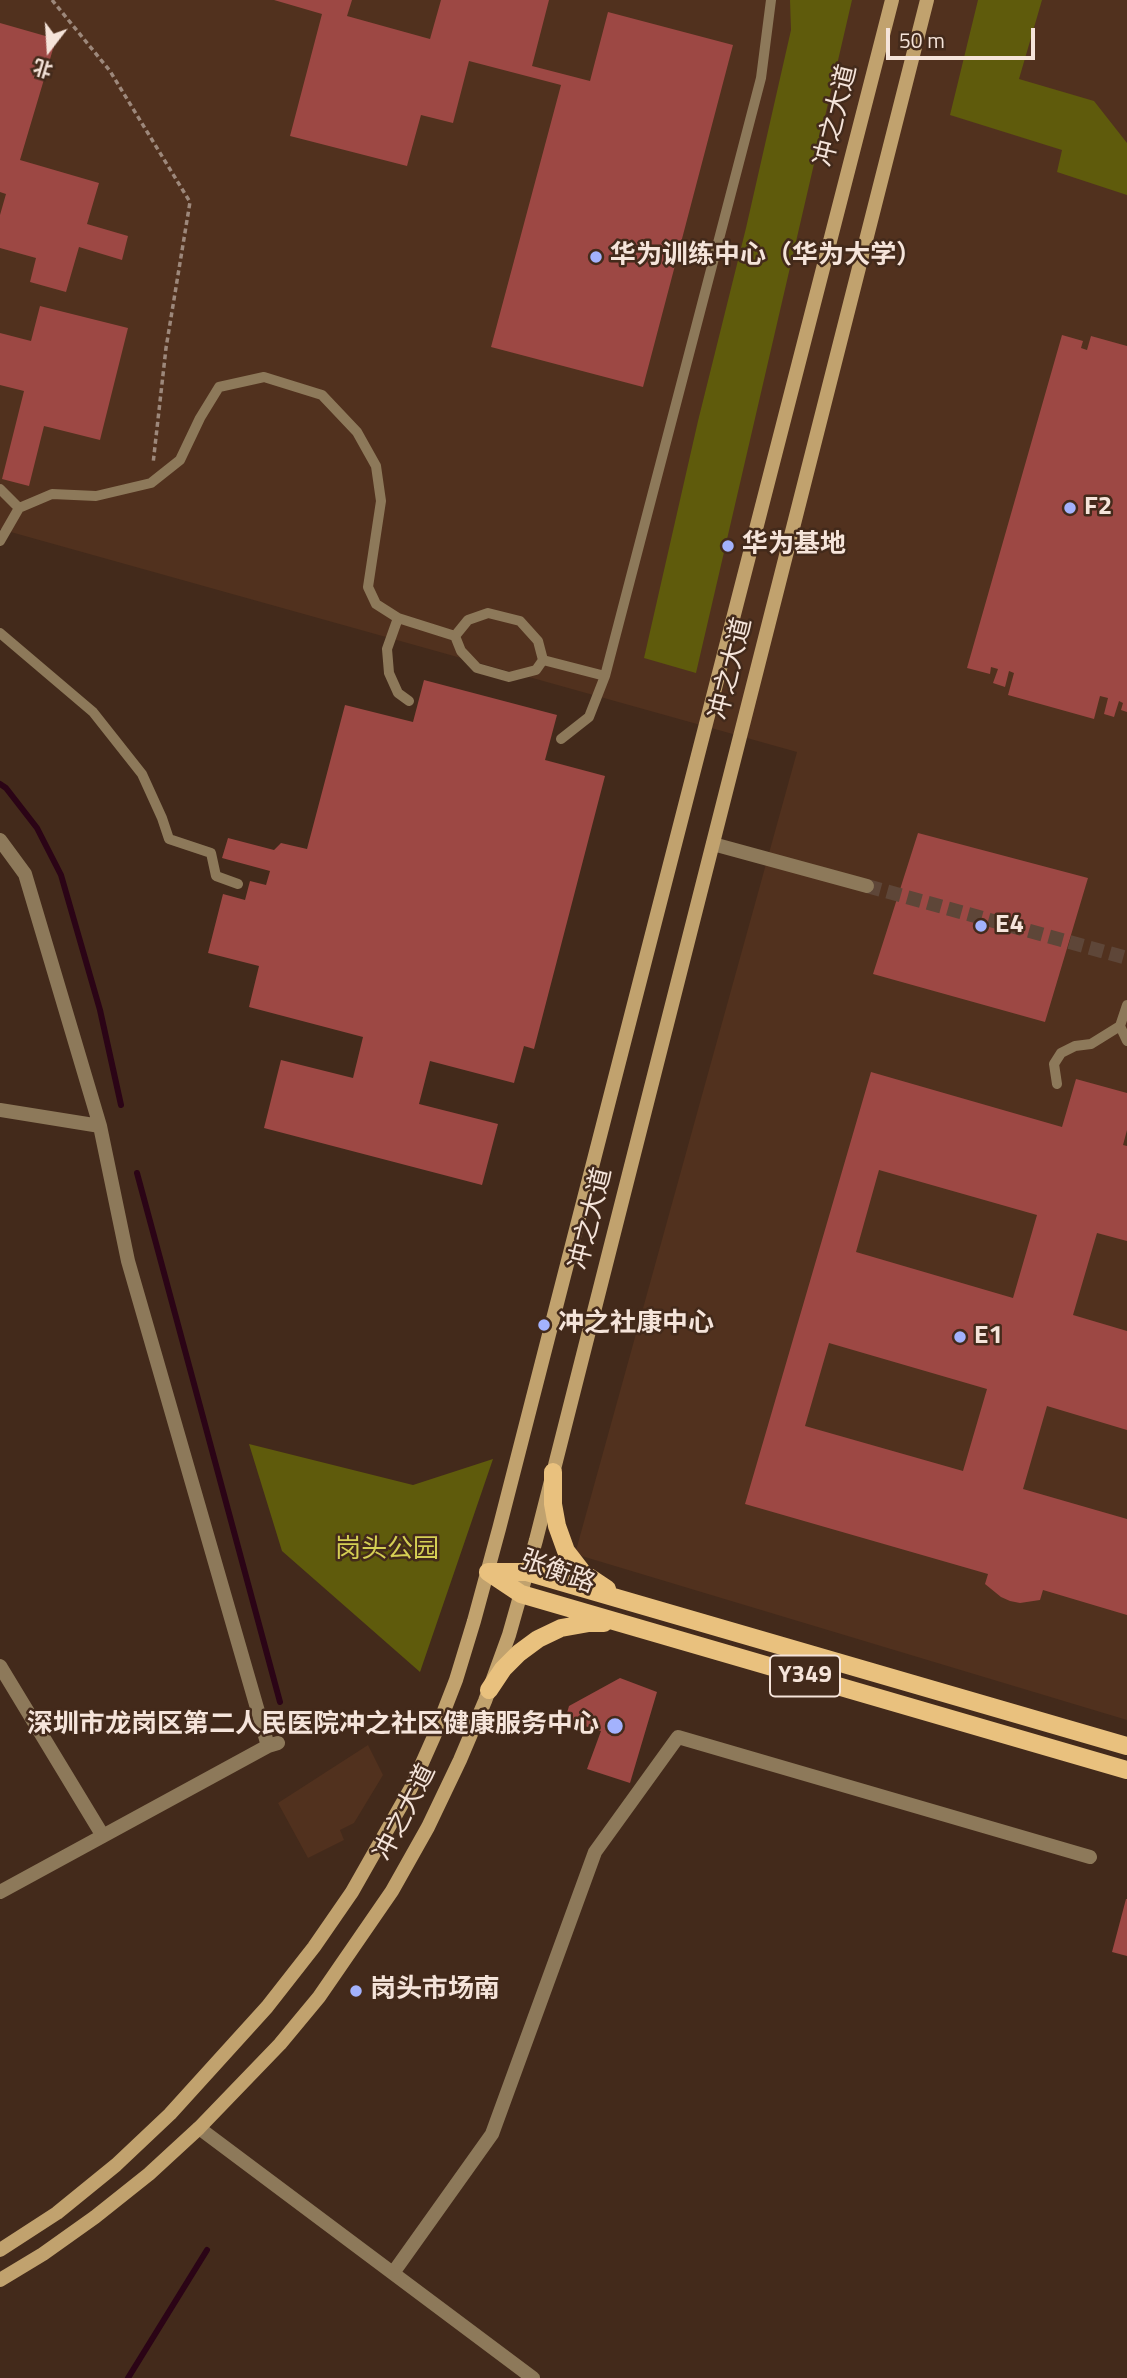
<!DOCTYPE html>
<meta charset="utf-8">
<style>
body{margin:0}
#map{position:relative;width:1127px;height:2378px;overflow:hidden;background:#432a1b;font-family:"Titillium Web","Noto Sans SC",sans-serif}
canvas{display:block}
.north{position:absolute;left:14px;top:14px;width:70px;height:70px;-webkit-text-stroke:5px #432a1b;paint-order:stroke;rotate:197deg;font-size:19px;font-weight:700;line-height:28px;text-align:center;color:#f5e4da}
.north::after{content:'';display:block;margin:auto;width:24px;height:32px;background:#f5e4da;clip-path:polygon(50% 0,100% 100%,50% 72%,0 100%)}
.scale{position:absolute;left:886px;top:28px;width:149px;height:32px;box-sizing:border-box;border:4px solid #f5e4da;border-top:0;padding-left:9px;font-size:21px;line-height:24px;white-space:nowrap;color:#f5e4da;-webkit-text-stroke:5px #432a1b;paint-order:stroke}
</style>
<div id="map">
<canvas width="1127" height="2378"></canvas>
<div class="north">北</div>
<div class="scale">50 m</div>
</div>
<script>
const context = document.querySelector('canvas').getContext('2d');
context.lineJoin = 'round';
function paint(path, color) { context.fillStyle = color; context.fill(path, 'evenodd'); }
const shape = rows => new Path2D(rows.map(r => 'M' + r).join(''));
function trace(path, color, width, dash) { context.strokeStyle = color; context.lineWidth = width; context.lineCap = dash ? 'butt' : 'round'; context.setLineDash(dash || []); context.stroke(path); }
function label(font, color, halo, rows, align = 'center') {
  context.font = font + ' "Titillium Web","Noto Sans SC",sans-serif'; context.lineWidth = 5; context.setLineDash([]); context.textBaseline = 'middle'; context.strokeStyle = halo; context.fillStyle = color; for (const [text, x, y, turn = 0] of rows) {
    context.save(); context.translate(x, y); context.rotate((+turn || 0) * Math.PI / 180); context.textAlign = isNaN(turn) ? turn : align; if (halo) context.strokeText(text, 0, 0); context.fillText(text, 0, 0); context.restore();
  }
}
paint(shape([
 [0,0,1127,0,1127,1720,575,1554,797,752,0,529],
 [368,1745,383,1775,354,1823,340,1830,344,1840,308,1858,278,1803]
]), '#51311e');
paint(shape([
 [790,0,852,0,696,673,644,658,698,421,746,228,791,30],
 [978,0,1042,0,1019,79,1094,101,1127,143,1127,195,1057,172,1062,150,950,115],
 [249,1444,413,1485,493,1459,420,1672,282,1551]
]), '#5f5b0c');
trace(shape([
 [0,784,6,788,37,828,61,875,100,1010,121,1105],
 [137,1173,280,1702],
 [128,2378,207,2250]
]), '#2b0416', 6);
paint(shape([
 [274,0,352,0,347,16,430,39,441,0,549,0,532,66,590,81,608,12,733,45,643,387,491,347,561,85,469,61,453,123,421,115,407,166,290,136,322,14],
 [0,23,56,39,20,160,99,183,87,224,128,236,122,260,79,247,66,292,30,282,36,258,0,248,0,215,6,194,0,192],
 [40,306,128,328,100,440,44,426,29,486,2,479,24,391,0,385,0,333,31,341],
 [1062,335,1083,341,1081,348,1087,350,1091,336,1127,346,1127,712,1121,710,1123,703,1119,701,1114,717,1104,714,1108,698,1100,696,1094,719,1008,695,1014,673,1009,671,1005,687,993,683,998,669,991,667,990,674,967,668],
 [424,680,557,715,545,760,605,776,534,1049,524,1046,514,1083,430,1061,419,1104,498,1124,482,1185,264,1128,281,1060,353,1078,363,1037,249,1007,259,966,208,953,223,894,245,900,250,881,266,885,270,871,222,858,228,838,274,850,281,843,307,849,345,705,413,722],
 [918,833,1088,878,1045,1022,873,974],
 [871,1072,1062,1127,1076,1079,1127,1093,1127,1130,1123,1145,1127,1146,1127,1241,1097,1233,1073,1315,1127,1331,1127,1430,1047,1406,1023,1489,1127,1519,1127,1615,1043,1590,1040,1600,1020,1603,1010,1601,1001,1597,985,1584,988,1574,745,1504],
 [879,1170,1037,1215,1013,1298,856,1252],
 [829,1343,987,1389,963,1471,805,1426],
 [620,1678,657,1692,630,1783,587,1769,601,1731,565,1720,569,1706],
 [1126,1899,1127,1899,1127,1956,1112,1952]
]), '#9d4844');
trace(shape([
 [867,886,1127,958]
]), '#5e4638', 14, [14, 7]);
trace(shape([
 [52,0,110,71,190,202,166,348,153,464]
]), '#9d887b', 3.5, [5, 3.5]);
trace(shape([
 [0,489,19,508],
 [0,541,19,508,52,494,96,496,151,483,180,460,200,418,219,387,264,377,322,395,357,432,376,466,381,501,368,587,376,604,398,618,455,636,468,620,488,613,520,621,538,641,543,660,605,676],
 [398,618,387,649,389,673,398,693,409,701],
 [0,633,93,712,142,774,162,818,169,839,211,853,216,876,238,884],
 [455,636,461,651,477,668,509,677,536,670,543,660],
 [561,739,589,717,605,676,761,78,771,0],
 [1120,1026,1127,1041],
 [1057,1084,1054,1064,1061,1053,1075,1046,1091,1044,1120,1026,1127,1005]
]), '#8d795a', 10);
trace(shape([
 [0,840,25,874,100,1126,128,1261,268,1746],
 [0,1110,100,1126],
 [0,1666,103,1836],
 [0,1892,268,1746,278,1743],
 [199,2128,533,2378],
 [393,2273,492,2134,595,1852,678,1737,1090,1857]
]), '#8d795a', 14);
trace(shape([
 [713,844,867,886]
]), '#8d795a', 14);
trace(shape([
 [0,2250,57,2213,116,2165,170,2114,267,2007,314,1947,352,1892,411,1788,435,1734,456,1680,474,1621,499,1529,892,0],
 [0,2280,43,2254,95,2217,149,2174,199,2128,280,2044,319,1997,392,1891,428,1827,460,1760,485,1701,509,1635,536,1540,927,0]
]), '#c1a26e', 14);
trace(shape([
 [553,1472,553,1504,557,1526,566,1551,583,1573,607,1589],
 [488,1572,521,1594,1127,1770],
 [488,1572,527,1572,1127,1746],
 [489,1690,503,1669,519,1653,538,1639,561,1628,589,1623,604,1623]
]), '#e9c17e', 18);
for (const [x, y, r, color] of [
 [596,257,7,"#a3b2fd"],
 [1070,508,7,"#a3b2fd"],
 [728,546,7,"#a3b2fd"],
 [981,926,7,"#a3b2fd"],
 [544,1325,7,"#a3b2fd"],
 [960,1337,7,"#a3b2fd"],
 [615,1726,9,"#a3b2fd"],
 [356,1991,7,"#a3b2fd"]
]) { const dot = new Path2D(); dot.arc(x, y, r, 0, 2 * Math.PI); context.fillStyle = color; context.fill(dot); trace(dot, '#432a1b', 2.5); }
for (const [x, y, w] of [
 [805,1676,70]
]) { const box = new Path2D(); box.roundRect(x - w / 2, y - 20.5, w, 41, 5); context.fillStyle = '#432a1b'; context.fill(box); trace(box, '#f5e4da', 2); }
label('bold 24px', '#f5e4da', null, [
 ["Y349",805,1676]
]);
label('26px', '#f5e4da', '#432a1b', [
 ["冲之大道",837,116,-76],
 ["冲之大道",732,669,-76],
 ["冲之大道",592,1219,-76],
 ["张衡路",557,1573,20],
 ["冲之大道",406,1813,-63]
]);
label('bold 26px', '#f5e4da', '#432a1b', [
 ["华为训练中心（华为大学）",610,257],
 ["F2",1084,508],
 ["华为基地",742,546],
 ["E4",995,926],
 ["冲之社康中心",558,1325],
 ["E1",974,1337],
 ["深圳市龙岗区第二人民医院冲之社区健康服务中心",599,1726,"right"],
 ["岗头市场南",370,1991]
], 'left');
label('26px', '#d5cf54', '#432a1b', [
 ["岗头公园",387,1551]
]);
</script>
